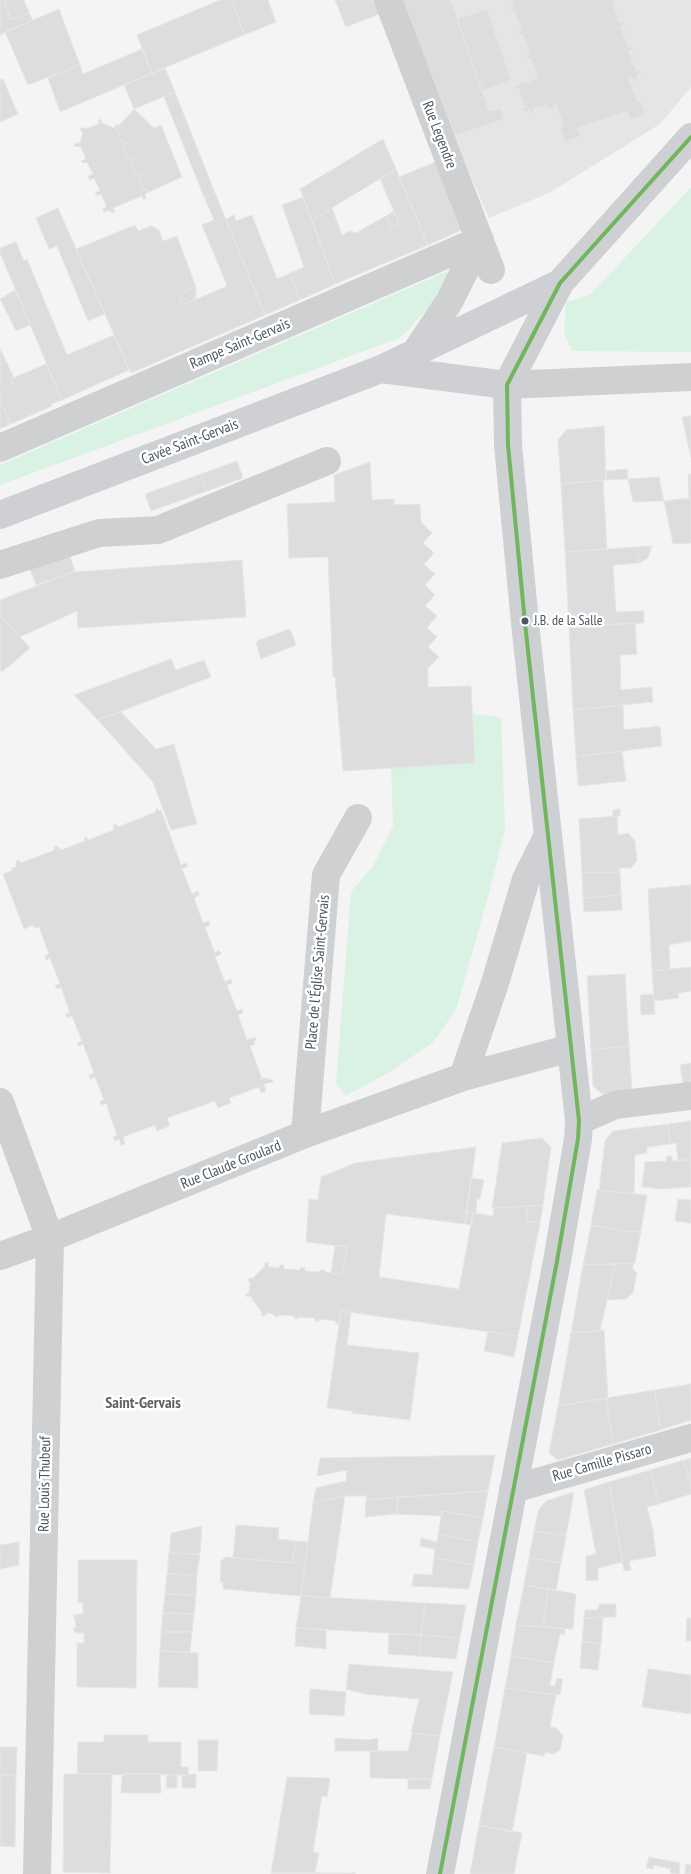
<!DOCTYPE html>
<meta charset="utf-8">
<style>
body{margin:0}
canvas{display:block;background:#f4f4f4}
</style>
<canvas width="691" height="1874"></canvas>
<script>
const context = document.querySelector('canvas').getContext('2d');
context.lineJoin = 'round';
function paint(path, color) { context.fillStyle = color; context.fill(path, 'evenodd'); }
const shape = rows => new Path2D(rows.map(r => 'M' + r).join(''));
function trace(path, color, width, dash) { context.strokeStyle = color; context.lineWidth = width; context.lineCap = dash ? 'butt' : 'round'; context.setLineDash(dash || []); context.stroke(path); }
function label(font, color, halo, rows, align = 'center') {
  context.font = font + ' "PT Sans Narrow",sans-serif'; context.lineWidth = 5; context.setLineDash([]); context.textBaseline = 'middle'; context.strokeStyle = halo; context.fillStyle = color; for (const [text, x, y, turn = 0] of rows) {
    context.save(); context.translate(x, y); context.rotate((+turn || 0) * Math.PI / 180); context.textAlign = isNaN(turn) ? turn : align; if (halo) context.strokeText(text, 0, 0); context.fillText(text, 0, 0); context.restore();
  }
}
paint(shape([
 [402,0,691,0,691,87,660,124,549,193,489,218,468,170]
]), '#e6e5e6');
paint(shape([
 [691,187,691,352,572,351,564,332,566,302,590,295],
 [452,270,455,279,403,335,397,339,0,485,0,465,446,272],
 [473,714,501,717,505,829,489,893,456,1010,433,1042,393,1070,346,1096,336,1083,351,892,373,866,393,826,391,768,475,763]
]), '#d9f2e3');
const building = shape([
 [0,0,3,0,11,20,29,13,33,20,0,35,0,0],
 [3,0,24,0,29,13,11,20,3,0],
 [220,0,232,0,244,35,152,73,137,35,220,0],
 [232,0,268,0,276,22,244,35,232,0],
 [335,0,377,0,382,13,346,27,335,0],
 [402,0,451,0,489,111,501,108,504,119,455,135,402,0],
 [511,0,616,0,616,1,613,3,619,23,624,21,625,25,620,26,629,48,632,46,633,50,629,51,636,71,640,69,641,73,638,74,637,77,638,80,634,81,633,78,629,79,637,102,641,101,646,114,630,120,627,111,577,128,580,136,565,142,560,128,564,127,556,104,553,105,554,108,550,109,547,105,533,109,534,113,531,114,530,110,524,112,522,108,525,107,518,88,516,90,515,86,520,85,519,81,523,81,524,83,538,78,531,58,528,59,526,55,530,54,523,34,519,35,518,32,521,30,514,10,511,11,509,7,513,6,511,0],
 [59,9,80,65,28,85,5,32,59,9],
 [487,9,511,80,482,91,457,19,487,9],
 [142,49,152,73,60,112,48,78,80,65,83,74,142,49],
 [165,68,175,92,134,109,124,85,165,68],
 [3,79,18,114,0,122,0,80,3,79],
 [175,92,215,193,204,197,164,97,175,92],
 [134,109,154,128,161,125,182,177,149,192,147,189,144,191,138,177,142,176,140,173,137,174,131,162,135,160,133,157,129,159,123,146,127,144,126,141,122,142,116,129,134,109],
 [101,119,102,123,114,128,117,124,119,126,116,129,122,142,126,141,127,144,123,146,129,159,133,157,135,160,131,162,137,174,140,173,142,176,138,177,144,191,147,189,149,192,145,194,146,198,144,200,142,196,113,208,115,212,112,213,110,210,104,212,102,209,107,207,101,194,97,196,95,192,100,191,94,178,90,180,88,176,93,174,87,162,83,163,81,161,86,159,81,147,74,146,75,143,80,143,83,132,80,129,82,127,85,129,99,124,99,120,101,119],
 [383,139,396,169,312,220,300,189,383,139],
 [440,160,466,228,428,245,399,177,440,160],
 [396,169,428,245,335,284,312,220,332,208,342,235,349,231,356,233,386,216,391,227,399,223,380,179,396,169],
 [215,193,265,315,131,373,76,249,135,225,138,231,151,226,159,230,163,241,177,236,196,287,179,294,183,305,227,286,202,225,214,220,204,197,215,193],
 [303,197,335,284,300,300,290,273,304,267,282,205,303,197],
 [58,208,105,314,88,321,57,246,49,249,36,218,58,208],
 [394,211,399,223,391,227,386,216,394,211],
 [234,215,236,221,252,215,277,279,290,273,300,300,265,315,226,219,234,215],
 [16,242,24,261,27,259,67,355,114,335,129,370,62,400,0,253,0,248,16,242],
 [196,287,196,299,183,305,179,294,196,287],
 [15,290,30,325,16,331,0,299,15,290],
 [0,349,6,361,0,364,0,349],
 [6,361,14,378,11,379,13,383,0,389,0,364,6,361],
 [46,364,62,400,51,404,52,406,11,424,0,401,0,389,13,383,11,379,46,364],
 [0,401,11,424,0,429,0,401],
 [691,416,691,458,682,417,691,416],
 [604,426,606,480,561,484,558,440,566,430,604,426],
 [237,461,243,478,207,491,201,474,237,461],
 [370,462,372,500,394,499,394,505,420,504,421,522,432,533,423,543,434,553,424,564,435,574,425,585,435,595,425,606,437,616,427,628,437,637,428,647,439,657,428,668,428,687,471,686,475,763,343,771,335,677,333,677,328,557,289,558,287,504,335,502,334,475,370,462],
 [627,469,628,479,606,480,606,471,627,469],
 [201,474,207,491,151,511,145,494,201,474],
 [691,474,691,543,673,544,664,501,689,498,688,475,691,474],
 [659,477,664,501,633,502,628,479,659,477],
 [603,480,607,549,565,552,561,484,603,480],
 [652,546,648,558,639,563,637,547,652,546],
 [637,547,639,563,613,565,616,612,644,611,644,623,569,627,565,552,637,547],
 [69,553,75,571,36,585,29,567,69,553],
 [242,560,246,617,78,628,77,611,20,637,0,615,0,600,75,571,74,572,242,560],
 [0,615,30,648,2,672,0,669,0,615],
 [635,623,637,654,620,655,621,690,652,687,653,702,573,710,569,627,635,623],
 [290,629,296,645,261,659,256,643,259,640,290,629],
 [171,659,176,670,204,660,211,677,98,720,74,695,171,659],
 [623,705,624,730,660,726,662,746,576,757,573,710,623,705],
 [121,712,156,749,174,744,197,824,171,830,153,782,98,720,121,712],
 [622,751,626,781,578,786,576,757,622,751],
 [158,809,159,811,161,810,181,865,186,863,188,866,182,869,192,894,198,891,199,895,194,898,203,923,209,921,210,925,205,927,215,953,219,950,221,954,215,957,225,982,231,979,232,983,227,985,237,1011,242,1009,243,1013,238,1015,247,1040,255,1037,257,1040,254,1041,255,1044,250,1046,262,1079,267,1078,268,1080,272,1079,273,1082,264,1084,266,1091,261,1093,259,1087,229,1098,231,1103,218,1108,215,1101,167,1118,170,1126,157,1131,155,1125,123,1137,125,1144,121,1145,119,1139,115,1141,113,1137,117,1136,106,1103,101,1105,100,1101,104,1100,95,1077,90,1079,89,1075,94,1073,83,1044,79,1046,77,1043,82,1041,72,1016,67,1018,66,1014,70,1013,61,987,57,989,55,985,60,984,50,958,46,960,45,956,49,954,39,927,34,928,33,925,24,929,3,874,12,871,12,868,16,867,16,861,19,860,20,863,55,850,54,847,57,846,61,850,85,841,84,838,87,837,88,840,114,830,113,825,116,824,118,827,156,812,155,810,158,809],
 [620,809,620,816,613,817,613,810,620,809],
 [617,816,618,835,628,833,635,841,637,860,631,868,619,868,620,872,582,873,579,819,617,816],
 [620,872,621,895,583,898,582,873,620,872],
 [691,885,691,941,669,945,670,969,652,971,648,889,691,885],
 [621,895,622,910,584,912,583,898,621,895],
 [691,967,691,991,678,993,679,998,654,1001,652,971,691,967],
 [625,974,629,1046,591,1050,587,976,625,974],
 [654,994,655,1014,641,1015,640,995,654,994],
 [629,1046,632,1091,602,1094,593,1086,591,1050,629,1046],
 [691,1063,691,1084,683,1085,680,1065,691,1063],
 [691,1121,691,1160,678,1160,676,1143,670,1144,668,1124,691,1121],
 [668,1124,670,1144,647,1147,647,1153,635,1155,634,1194,599,1190,605,1141,613,1131,668,1124],
 [542,1138,551,1147,543,1205,492,1208,502,1143,542,1138],
 [476,1147,465,1224,386,1214,379,1277,459,1289,473,1213,493,1216,494,1208,527,1206,527,1221,540,1223,518,1336,341,1311,340,1324,335,1323,336,1321,319,1319,319,1321,315,1321,315,1318,299,1317,299,1319,294,1318,295,1316,279,1315,278,1317,274,1316,274,1314,266,1313,266,1316,261,1315,262,1313,250,1296,247,1297,246,1294,249,1293,250,1282,248,1281,250,1277,252,1279,264,1267,265,1263,269,1263,268,1267,279,1268,280,1265,284,1265,284,1269,300,1270,301,1267,305,1268,305,1271,320,1272,320,1270,325,1270,325,1272,341,1275,341,1272,343,1272,347,1247,306,1242,309,1199,318,1200,321,1177,355,1163,476,1147],
 [667,1156,672,1156,672,1161,691,1160,691,1187,663,1189,642,1187,645,1162,666,1161,667,1156],
 [471,1178,484,1180,480,1199,477,1199,476,1214,466,1212,471,1178],
 [597,1190,647,1195,641,1231,628,1232,591,1225,597,1190],
 [678,1199,691,1200,691,1223,675,1221,678,1199],
 [543,1205,540,1223,527,1221,527,1206,543,1205],
 [466,1212,473,1213,471,1225,465,1224,466,1212],
 [591,1225,628,1232,641,1231,635,1263,583,1265,591,1225],
 [335,1245,347,1247,343,1272,341,1272,341,1275,331,1273,335,1245],
 [634,1263,632,1268,637,1273,633,1293,626,1299,607,1300,615,1264,634,1263],
 [615,1264,600,1331,571,1333,583,1265,615,1264],
 [341,1311,351,1313,347,1345,419,1353,410,1420,352,1413,352,1411,327,1408,341,1311],
 [604,1330,608,1398,558,1406,571,1333,604,1330],
 [488,1332,518,1336,514,1357,484,1351,488,1332],
 [691,1384,691,1420,660,1430,655,1390,691,1384],
 [655,1390,660,1430,613,1444,606,1398,655,1390],
 [606,1398,613,1444,558,1460,549,1453,558,1406,606,1398],
 [495,1455,488,1491,366,1500,367,1496,345,1496,313,1503,316,1488,346,1481,347,1470,317,1476,320,1458,495,1455],
 [691,1458,691,1487,684,1460,691,1458],
 [684,1460,691,1487,691,1494,659,1504,650,1470,684,1460],
 [650,1470,659,1504,647,1507,653,1530,656,1556,629,1561,631,1570,624,1571,609,1482,650,1470],
 [609,1482,623,1562,598,1568,598,1580,586,1581,586,1556,596,1554,584,1490,609,1482],
 [488,1491,483,1518,442,1511,442,1516,397,1514,398,1497,488,1491],
 [574,1492,566,1536,534,1531,539,1509,546,1501,574,1492],
 [345,1496,330,1598,301,1596,313,1503,345,1496],
 [398,1497,397,1514,365,1517,366,1500,398,1497],
 [442,1511,483,1518,478,1542,438,1534,442,1511],
 [236,1525,279,1528,278,1539,296,1541,292,1563,233,1558,236,1525],
 [202,1526,200,1554,169,1553,171,1533,202,1526],
 [534,1531,566,1536,561,1563,529,1558,534,1531],
 [438,1534,478,1542,474,1565,434,1558,435,1549,420,1546,421,1538,437,1542,438,1534],
 [296,1541,308,1542,301,1596,223,1589,223,1582,220,1582,221,1561,226,1557,292,1563,296,1541],
 [19,1542,19,1565,0,1569,0,1545,19,1542],
 [169,1553,200,1554,197,1575,167,1574,169,1553],
 [434,1558,474,1565,469,1589,412,1586,414,1574,432,1575,434,1558],
 [529,1558,561,1563,556,1590,524,1585,529,1558],
 [78,1560,137,1560,136,1688,77,1687,77,1643,84,1643,84,1633,75,1633,73,1628,76,1628,75,1619,73,1615,83,1614,83,1603,78,1603,78,1560],
 [167,1574,197,1575,196,1595,165,1594,167,1574],
 [524,1585,548,1589,543,1627,516,1625,524,1585],
 [548,1589,576,1594,573,1629,543,1627,548,1589],
 [165,1594,196,1595,194,1614,163,1613,165,1594],
 [301,1596,425,1603,421,1635,296,1628,301,1596],
 [425,1603,466,1605,460,1638,421,1635,425,1603],
 [600,1604,616,1604,616,1617,584,1618,585,1610,597,1610,600,1604],
 [163,1613,194,1614,192,1632,161,1632,163,1613],
 [603,1617,601,1644,582,1641,584,1618,603,1617],
 [687,1618,691,1618,691,1641,686,1641,687,1618],
 [516,1625,565,1628,564,1635,560,1634,554,1663,511,1656,516,1625],
 [296,1628,326,1630,326,1649,295,1646,296,1628],
 [161,1632,192,1632,190,1652,160,1651,161,1632],
 [389,1634,421,1635,419,1656,388,1654,389,1634],
 [421,1635,460,1638,456,1659,419,1656,421,1635],
 [582,1641,601,1644,598,1670,580,1668,582,1641],
 [160,1651,198,1653,198,1688,158,1687,160,1651],
 [511,1656,554,1663,550,1685,555,1686,557,1678,563,1679,560,1695,505,1688,511,1656],
 [349,1664,453,1672,440,1736,411,1733,419,1699,365,1694,346,1689,349,1664],
 [648,1669,691,1675,691,1714,642,1707,648,1669],
 [505,1688,556,1695,550,1727,557,1728,563,1736,560,1750,553,1754,545,1752,544,1756,494,1747,505,1688],
 [310,1689,346,1692,344,1716,309,1714,310,1689],
 [412,1733,440,1736,432,1779,370,1778,370,1751,408,1751,412,1733],
 [104,1735,148,1735,148,1742,181,1742,181,1767,188,1767,189,1775,77,1774,78,1742,104,1742,104,1735],
 [335,1738,368,1740,378,1738,378,1751,335,1751,335,1738],
 [198,1740,218,1740,217,1771,198,1771,198,1740],
 [0,1747,17,1747,16,1775,0,1775,0,1747],
 [494,1747,527,1753,512,1832,479,1825,494,1747],
 [64,1774,112,1774,110,1873,63,1872,64,1774],
 [122,1774,160,1774,161,1793,121,1793,122,1774],
 [167,1774,177,1775,177,1788,166,1788,167,1774],
 [196,1774,196,1788,182,1788,182,1775,196,1774],
 [0,1775,16,1775,15,1847,0,1846,0,1775],
 [287,1777,330,1778,327,1797,322,1796,313,1852,319,1853,315,1873,271,1873,287,1777],
 [408,1779,432,1779,430,1789,408,1789,408,1779],
 [479,1825,522,1833,514,1874,470,1874,479,1825],
 [649,1857,680,1863,679,1874,670,1873,671,1869,654,1865,653,1869,646,1868,649,1857],
 [686,1864,691,1865,691,1874,685,1874,686,1864],
 [271,1873,355,1873,355,1874,271,1873]
]);
paint(building, '#ddddde');
trace(building, '#e5e6e7', 1);
trace(shape([
 [388,0,491,270],
 [417,350,449,302,480,240],
 [507,385,691,377],
 [0,448,480,240],
 [0,565,99,533,158,530,327,461],
 [463,1077,495,983,526,879,548,835],
 [0,1102,50,1238,37,1874],
 [579,1121,615,1105,691,1096],
 [305,1134,326,875,358,818],
 [0,1256,50,1238,305,1134,463,1077,571,1048],
 [513,1489,691,1438]
]), '#ced0d2', 28);
trace(shape([
 [381,369,507,385],
 [0,515,381,369,560,283],
 [440,1874,557,1261,578,1139,579,1121,525,623,508,445,507,385,560,283,691,137]
]), '#ced0d4', 28);
trace(shape([
 [440,1874,557,1261,578,1139,579,1121,525,623,508,445,507,385,560,283,691,137]
]), '#71b55c', 4);
for (const [x, y, r, color] of [
 [525,621,4.5,"#4a5661"]
]) { const dot = new Path2D(); dot.arc(x, y, r, 0, 2 * Math.PI); context.fillStyle = color; context.fill(dot); trace(dot, '#fff', 2); }
label('14px', '#4a5661', '#fff', [
 ["J.B. de la Salle",534,621]
], 'left');
label('15px', '#4a5661', '#fff', [
 ["Rue Legendre",439,135,69],
 ["Rampe Saint-Gervais",240,344,-23],
 ["Cavée Saint-Gervais",190,442,-21],
 ["Place de l'Église Saint-Gervais",318,972,-85],
 ["Rue Claude Groulard",231,1165,-22],
 ["Rue Camille Pissaro",602,1463,-16],
 ["Rue Louis Thubeuf",45,1484,-89]
]);
label('bold 16px', '#5f6368', '#fff', [
 ["Saint-Gervais",143,1403]
]);
</script>
